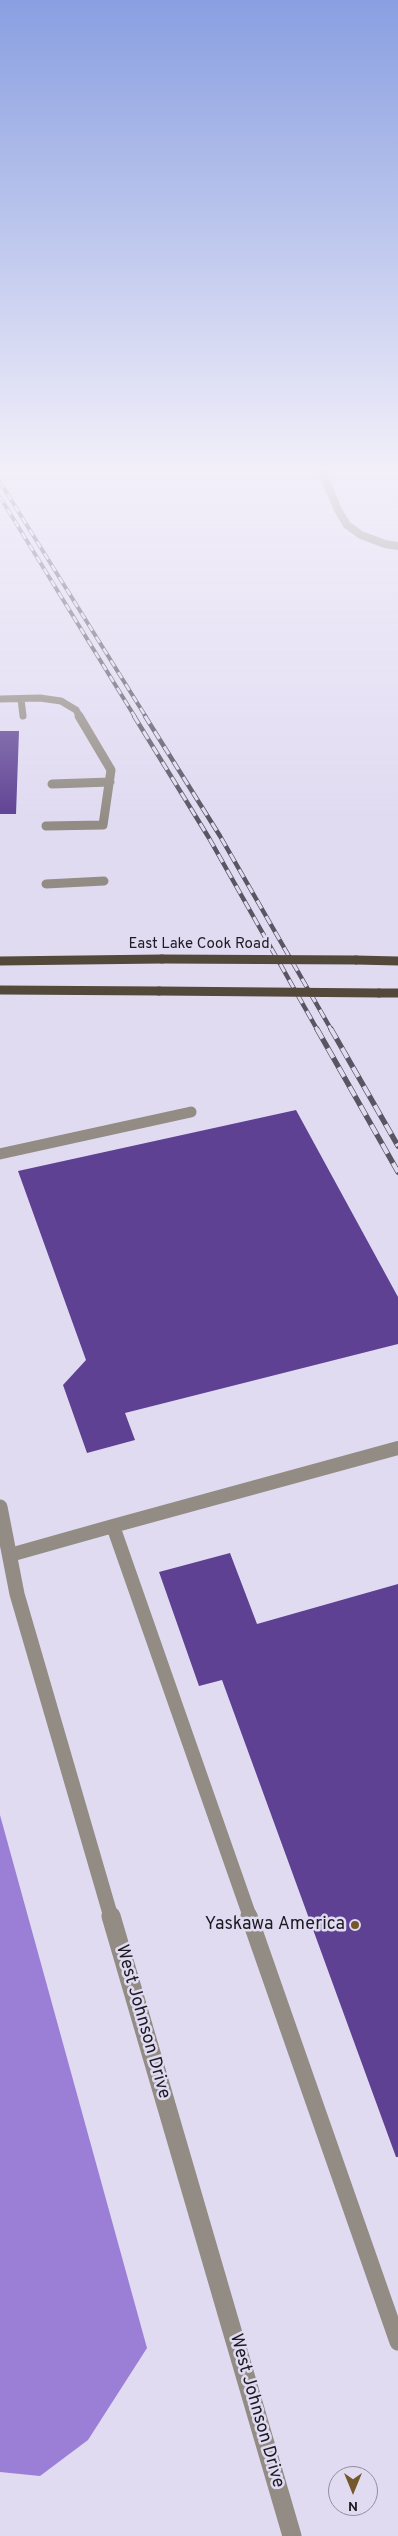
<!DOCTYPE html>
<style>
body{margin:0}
#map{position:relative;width:398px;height:2536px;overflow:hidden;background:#e1dbf2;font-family:Overpass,sans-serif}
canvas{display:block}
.north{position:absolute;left:328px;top:2466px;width:50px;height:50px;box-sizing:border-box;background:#e1dbf2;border:1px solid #928e9f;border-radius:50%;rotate:180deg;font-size:14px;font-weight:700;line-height:20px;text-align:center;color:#1c1a22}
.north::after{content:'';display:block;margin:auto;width:18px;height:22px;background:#74572b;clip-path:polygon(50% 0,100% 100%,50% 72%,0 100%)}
</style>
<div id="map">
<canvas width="398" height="2536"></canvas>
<div class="north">N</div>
</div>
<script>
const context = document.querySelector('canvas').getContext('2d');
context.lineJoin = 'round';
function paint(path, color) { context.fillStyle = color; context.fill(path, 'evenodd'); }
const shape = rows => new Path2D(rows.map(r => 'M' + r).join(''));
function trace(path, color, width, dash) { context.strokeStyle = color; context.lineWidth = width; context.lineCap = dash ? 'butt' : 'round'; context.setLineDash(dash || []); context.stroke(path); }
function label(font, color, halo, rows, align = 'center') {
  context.font = font + ' Overpass,sans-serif'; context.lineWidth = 5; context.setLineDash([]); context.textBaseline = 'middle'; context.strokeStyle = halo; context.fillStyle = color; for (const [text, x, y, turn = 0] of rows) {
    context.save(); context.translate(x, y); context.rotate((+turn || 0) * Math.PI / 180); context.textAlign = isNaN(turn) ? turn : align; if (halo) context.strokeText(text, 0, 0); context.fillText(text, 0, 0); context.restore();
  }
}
paint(shape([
 [0,1815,147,2348,88,2440,40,2476,0,2472]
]), '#9b7fd6');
paint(shape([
 [0,731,19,731,16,814,0,814],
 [296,1110,398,1297,398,1344,125,1413,135,1440,87,1453,63,1385,86,1360,18,1171],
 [230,1553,257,1624,398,1584,398,2157,396,2157,222,1680,199,1686,159,1572]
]), '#5e4193');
trace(shape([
 [0,699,40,698,61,701,76,710,80,717],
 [21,699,23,716]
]), '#928c84', 7);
trace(shape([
 [52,784,110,782],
 [46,826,103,825,111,770,79,716],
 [46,884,104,881]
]), '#928c84', 9);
trace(shape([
 [0,1154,191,1112]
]), '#928c84', 11);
trace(shape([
 [113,1526,398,1448],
 [10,1555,113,1526,250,1917]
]), '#928c84', 14);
trace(shape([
 [249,1916,398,2342]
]), '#928c84', 17);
trace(shape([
 [320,467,338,510,347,525,361,535,385,544,398,546]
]), '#928c84', 8);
trace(shape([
 [0,1507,17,1594,111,1917]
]), '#928c84', 15);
trace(shape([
 [111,1916,292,2536]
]), '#928c84', 19);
trace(shape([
 [356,960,398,961],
 [0,961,162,959],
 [0,990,159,991],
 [379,993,398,993]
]), '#53493b', 9);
const railFar2 = shape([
 [0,482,146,717],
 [0,497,135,717]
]);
const railFar1 = shape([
 [134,716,209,838,318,1031],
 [145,716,220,836,332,1031]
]);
const rail = shape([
 [317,1029,398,1172],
 [331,1029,398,1146]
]);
trace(railFar2, '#595562', 4);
trace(railFar1, '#595562', 4.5);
trace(rail, '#595562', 5.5);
trace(railFar2, '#e1dbf2', 2.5, [7]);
trace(railFar1, '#e1dbf2', 3, [9]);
trace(rail, '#e1dbf2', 4, [11]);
trace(shape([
 [162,959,356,960],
 [159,991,379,993]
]), '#53493b', 9);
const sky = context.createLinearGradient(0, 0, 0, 822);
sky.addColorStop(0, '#899fe1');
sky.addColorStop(0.57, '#f2eff9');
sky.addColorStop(1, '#f2eff900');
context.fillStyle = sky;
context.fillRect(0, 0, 398, 822);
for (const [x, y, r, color] of [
 [355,1925,5,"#74572b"]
]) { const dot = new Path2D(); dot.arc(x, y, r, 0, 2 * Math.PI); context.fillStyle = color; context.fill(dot); trace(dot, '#e1dbf2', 2); }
label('15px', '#1c1a22', '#e1dbf2', [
 ["East Lake Cook Road",199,945]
]);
label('18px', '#1c1a22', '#e1dbf2', [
 ["Yaskawa America",345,1925]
], 'right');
label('18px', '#1c1a22', '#e1dbf2', [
 ["West Johnson Drive",142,2022,74],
 ["West Johnson Drive",256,2411,74]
]);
</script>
